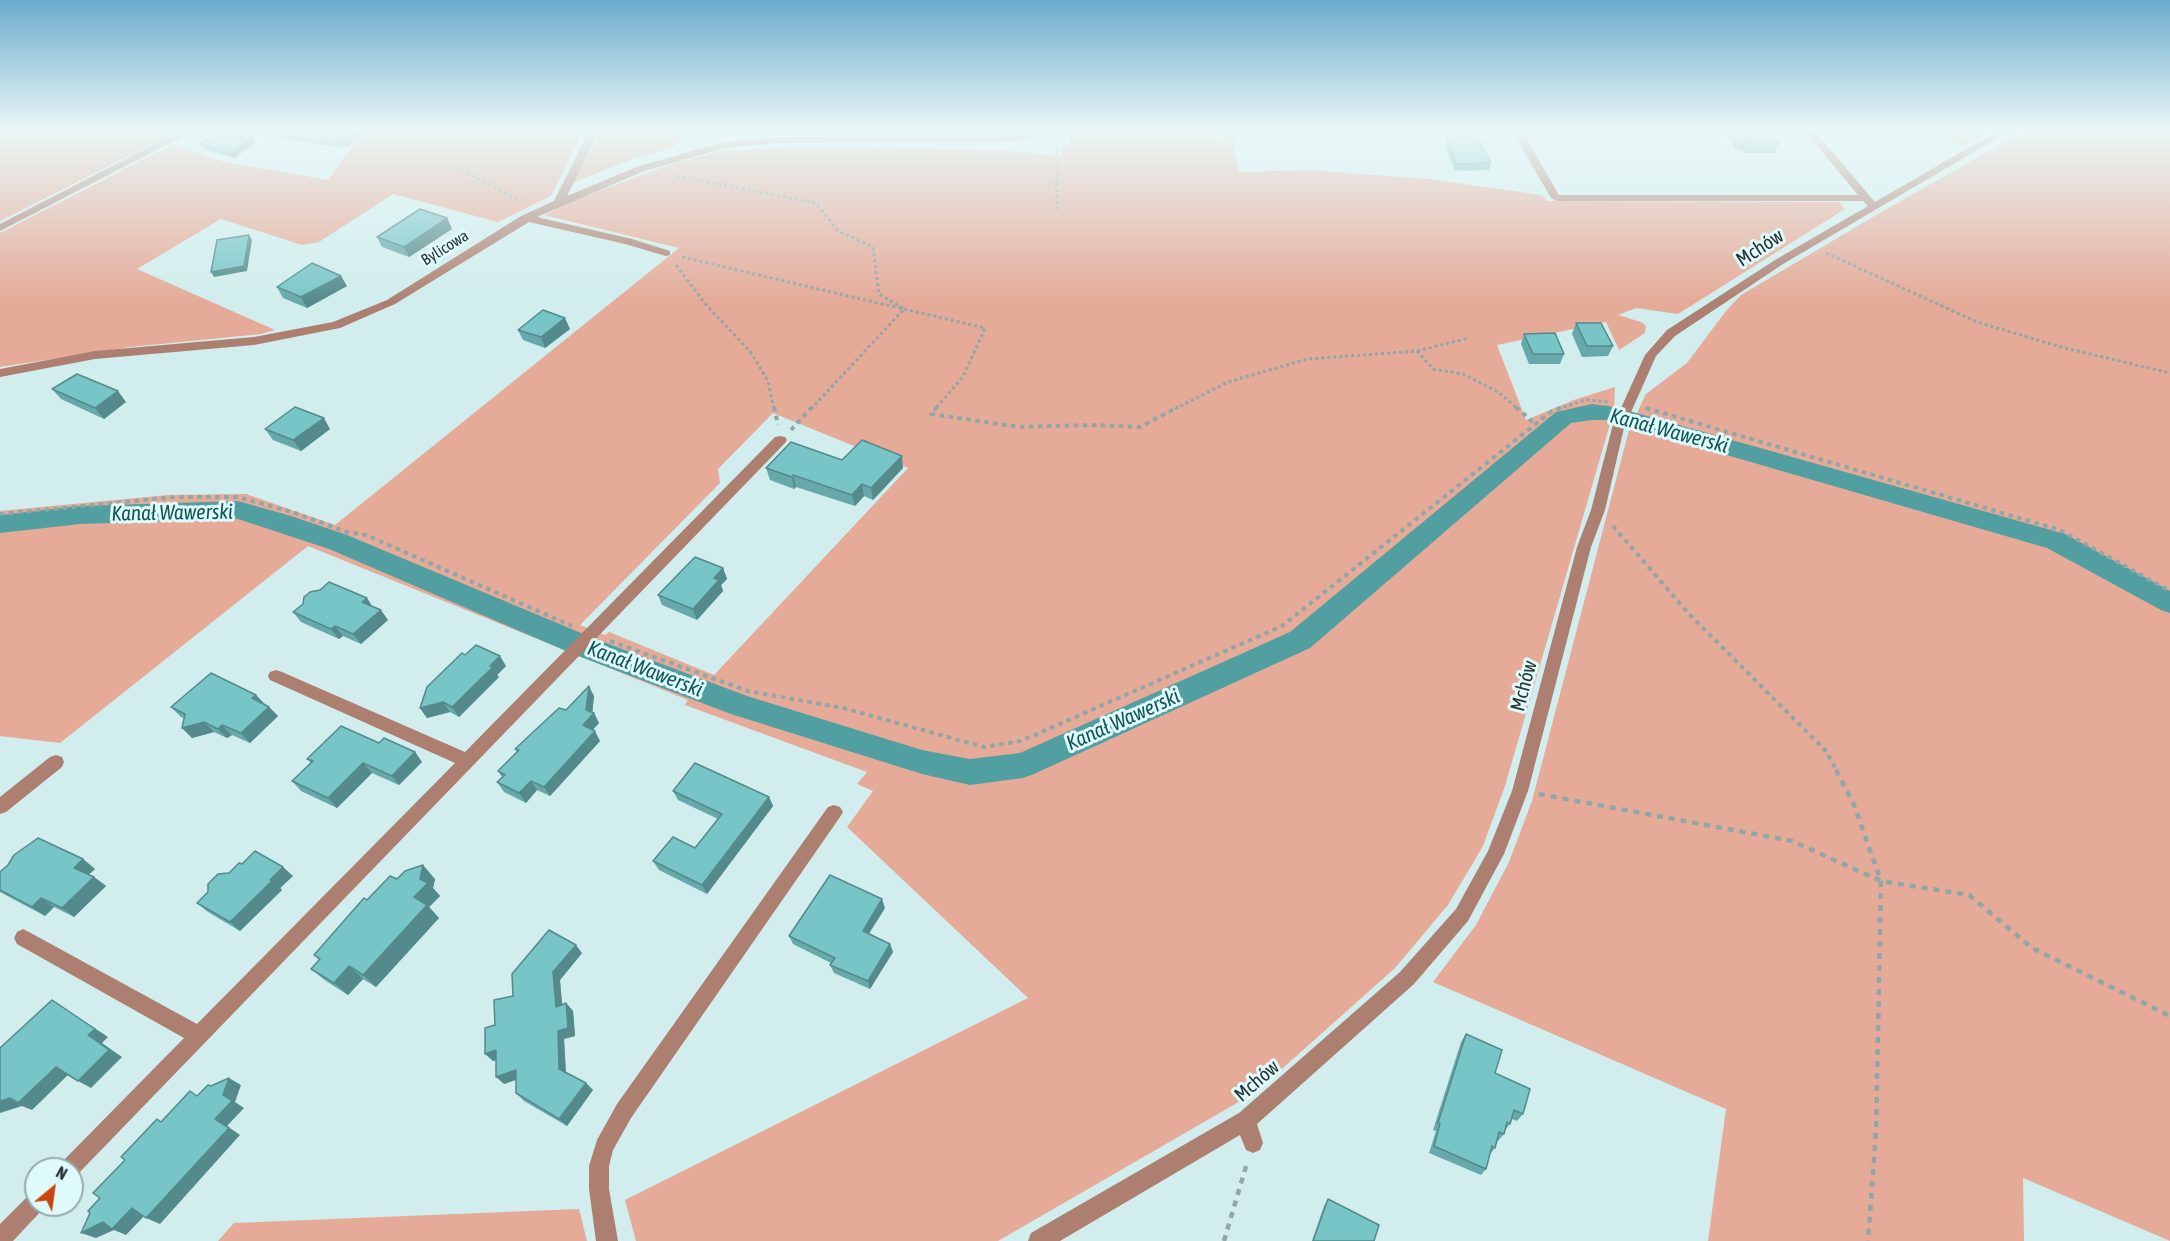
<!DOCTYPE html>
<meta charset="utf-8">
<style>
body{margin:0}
#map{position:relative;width:2170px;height:1241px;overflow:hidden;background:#d1eded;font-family:"Asap Condensed",sans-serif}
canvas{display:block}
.north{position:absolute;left:24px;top:1157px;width:60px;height:60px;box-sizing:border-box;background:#defafa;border:2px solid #96abab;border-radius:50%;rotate:29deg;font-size:16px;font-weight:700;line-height:24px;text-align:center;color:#293435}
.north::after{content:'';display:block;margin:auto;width:21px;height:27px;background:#cb440d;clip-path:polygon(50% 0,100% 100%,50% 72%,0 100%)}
</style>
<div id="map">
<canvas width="2170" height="1241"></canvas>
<div class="north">N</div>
</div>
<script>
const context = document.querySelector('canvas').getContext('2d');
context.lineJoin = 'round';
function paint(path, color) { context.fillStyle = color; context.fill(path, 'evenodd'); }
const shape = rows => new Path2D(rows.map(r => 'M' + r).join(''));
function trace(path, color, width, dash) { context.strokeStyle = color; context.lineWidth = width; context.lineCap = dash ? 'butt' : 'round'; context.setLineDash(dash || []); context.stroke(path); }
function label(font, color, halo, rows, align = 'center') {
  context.font = font + ' "Asap Condensed",sans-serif'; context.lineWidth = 6; context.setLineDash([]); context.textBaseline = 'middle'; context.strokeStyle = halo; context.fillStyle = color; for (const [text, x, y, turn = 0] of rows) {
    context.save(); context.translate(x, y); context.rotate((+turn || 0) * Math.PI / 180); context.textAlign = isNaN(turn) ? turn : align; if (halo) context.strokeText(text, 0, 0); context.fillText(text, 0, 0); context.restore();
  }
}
paint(shape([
 [0,129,182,129,0,221],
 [364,129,584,129,551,196,498,222,393,194,319,242,302,245,221,219,137,269,275,330,261,334,130,347,0,367,0,233,174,144,221,161,328,180],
 [603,129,618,129,688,134,674,147,631,160,572,183],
 [803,129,1020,129,1010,132,908,134,811,133],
 [1070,129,1215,129,1218,140,1234,140,1238,172,1310,170,1428,179,1542,195,1547,201,1839,202,1845,209,1678,314,1636,308,1618,315,1641,322,1646,326,1645,333,1619,350,1606,322,1497,345,1526,420,1574,400,1615,387,1614,410,1505,786,1483,846,1448,905,1395,968,1256,1092,998,1241,636,1241,625,1200,1028,998,847,827,873,791,857,784,867,772,685,705,688,700,308,546,60,743,0,736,0,511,168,495,246,494,335,525,679,248,544,215,582,197,675,163,722,151,795,147,891,148,1001,150,1061,156,1062,147,1070,147],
 [773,413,908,468,714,675,609,632,605,635,580,625,720,483,718,469],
 [1941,129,1993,129,1960,148],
 [2027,129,2170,129,2170,1241,2023,1178,2024,1241,1708,1241,1726,1109,1433,982,1476,925,1509,862,1532,801,1629,430,1646,394,1687,363,1726,311,1741,295,1878,214],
 [579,1209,587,1241,218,1241,234,1223]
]), '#e5aa98');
paint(shape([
 [1592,404,1615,407,2065,534,2170,591,2170,613,2161,610,2047,548,1606,420,1592,420,1571,423,1310,648,1034,774,1023,778,970,785,922,774,731,714,573,654,329,549,238,519,80,524,0,533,0,515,80,506,238,501,291,516,347,535,593,638,747,696,922,750,970,759,1020,753,1290,632,1556,412,1592,404]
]), '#529fa2');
trace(shape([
 [1056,141,1057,209],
 [456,167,521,201],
 [677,176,816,203,838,231,873,247,879,294,904,309,811,409],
 [1826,253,1977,322,2061,347,2170,373],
 [682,257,985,328,963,377,935,409],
 [676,265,707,306,750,351,768,381,774,409],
 [1417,351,1433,369,1463,374,1498,392,1518,409],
 [1646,408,1649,409],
 [1175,409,1228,382,1308,359,1417,351,1469,338],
 [1558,409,1585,400,1610,402]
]), '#91a6a7', 3, [3, 3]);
trace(shape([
 [774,407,778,425],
 [937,407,931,414,1019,427,1092,425,1140,427,1178,407],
 [1516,407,1535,424],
 [1646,408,2060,530,2170,591],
 [791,430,812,407],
 [0,514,176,497,238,497,292,512,347,532,366,535,572,626],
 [1613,526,1689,614,1826,751,1837,771],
 [610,641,748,691,843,708,984,747,1021,741,1282,626,1552,411,1563,407]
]), '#91a6a7', 4, [4.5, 4.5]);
trace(shape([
 [1836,770,1854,805,1881,881,1876,1131,1868,1241],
 [1539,794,1792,841,1881,881,1969,895,2032,948,2170,1016],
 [1224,1241,1247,1163]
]), '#91a6a7', 4.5, [6, 6]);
paint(shape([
 [184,129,197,129,0,231,0,224,184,129],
 [590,129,600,129,567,196,636,167,724,142,777,137,1010,136,1035,129,1049,129,1029,139,1010,142,777,143,725,148,644,171,537,217,632,239,670,251,670,255,666,256,625,244,529,222,395,304,340,328,254,345,95,359,0,377,0,369,95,351,254,337,333,322,387,300,521,216,554,201,590,129],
 [1221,129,1231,129,1233,140,1225,140,1221,129],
 [1511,129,1521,129,1559,195,1858,195,1803,129,1813,129,1875,202,2001,129,2013,129,1783,264,1675,336,1656,356,1624,428,1605,510,1591,547,1528,791,1504,854,1468,921,1414,984,1257,1124,1263,1143,1260,1150,1253,1153,1246,1150,1240,1135,1060,1241,1028,1241,1031,1233,1239,1113,1400,972,1456,909,1488,851,1512,791,1577,547,1591,510,1612,428,1645,355,1667,330,1775,260,1868,206,1863,201,1556,201,1551,198,1511,129],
 [780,436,785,437,787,440,785,443,76,1176,72,1178,72,1169,59,1169,62,1162,184,1038,17,944,14,938,17,932,23,929,29,932,197,1024,455,763,270,680,268,676,270,672,276,670,282,672,465,752,775,437,780,436],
 [56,755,62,757,64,762,62,767,6,812,0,814,0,797,50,757,56,755],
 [834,805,840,807,843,812,840,817,631,1118,613,1150,609,1166,609,1189,618,1241,596,1241,589,1189,589,1166,597,1140,617,1104,828,807,834,805],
 [36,1191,36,1205,45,1205,43,1209,13,1241,0,1241,0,1224,29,1195,36,1191]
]), '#ad7f71');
paint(shape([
 [246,129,368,129,347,148,250,135],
 [1444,129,1473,129,1491,163,1489,170,1455,171,1446,148,1447,141,1448,141],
 [1722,129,1768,129,1779,143,1774,153,1743,153,1741,150,1736,150],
 [256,142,234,158,203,149,200,144],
 [447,218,452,229,409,257,382,247,377,237],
 [347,286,307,308,283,298,277,287],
 [1576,323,1613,346,1608,356,1582,357,1572,334],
 [570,329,545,348,523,340,518,330],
 [1524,334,1564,354,1560,364,1529,364,1521,344],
 [52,389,126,402,104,419,61,399],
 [265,429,330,429,301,451,273,440],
 [766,468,903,468,873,500,864,496,855,506,796,487,794,489,770,480],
 [723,568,727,579,721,585,723,591,697,620,662,605,658,595],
 [372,606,388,620,361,644,343,636,339,639,301,622,293,612],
 [465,655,506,666,497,675,499,677,459,717,450,712,427,718,420,708],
 [256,695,265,704,269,707,278,716,250,743,232,735,227,738,214,732,192,738,184,718,181,717,171,707],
 [594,696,592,713,594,713,599,723,593,730,600,741,550,796,537,790,526,803,504,792,497,782,502,777,498,771,517,752,515,749,566,710],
 [379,743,415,752,422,762,399,785,372,773,337,808,301,791,292,781,311,763,307,759],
 [673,791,769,797,773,806,707,894,659,870,653,861,695,848,718,819,678,800],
 [83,859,95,869,88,875,94,877,106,886,74,917,54,907,45,916,0,892,0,872],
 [242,864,293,876,280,888,282,890,240,931,208,912,197,903,229,873],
 [397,879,435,879,433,888,440,896,429,907,439,918,376,987,363,979,348,995,326,981,311,969,319,960,314,955,367,900],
 [885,908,869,934,890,944,893,952,870,989,834,973,830,965,831,963,793,944,789,936],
 [582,953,560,980,562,1005,566,1003,573,1011,575,1036,564,1039,566,1072,586,1083,593,1090,567,1126,524,1101,516,1093,516,1080,504,1084,496,1060,493,1061,495,1025],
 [1466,1034,1495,1073,1523,1114,1517,1121,1512,1119,1510,1124,1505,1130,1504,1134,1498,1141,1497,1141,1495,1148,1490,1154,1486,1169,1481,1175,1429,1153,1436,1131,1433,1130,1461,1042],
 [1328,1199,1374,1241,1312,1241,1324,1206]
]), '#67a9ab');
paint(shape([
 [353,129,368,129,347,148,342,139],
 [253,137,256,142,234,158,231,153],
 [447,218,452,229,409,257,404,247],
 [249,235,252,240,247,271,214,277,211,272],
 [341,276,347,286,307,308,301,297],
 [565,318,570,329,545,348,541,337],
 [118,391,126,402,104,419,95,408],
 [324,418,330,429,301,451,293,440],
 [902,456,903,468,873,500,871,488],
 [793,475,796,487,794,489,792,477],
 [862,484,864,496,855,506,852,495],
 [723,568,727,579,721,585,723,591,697,620,693,609,714,578],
 [367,598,374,609,362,602],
 [381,610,388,620,361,644,353,634],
 [335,626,343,636,339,639,331,629],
 [500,656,506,666,497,675,499,677,459,717,452,707],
 [589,686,594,696,592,716,594,713,599,723,588,735,583,725],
 [256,695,265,705,252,698],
 [443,702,450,712,427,718,420,708],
 [269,707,278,716,250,743,241,733],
 [204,722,214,732,192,738,182,728],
 [222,725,232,735,227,738,218,729],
 [595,731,600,741,550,796,544,787],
 [415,752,422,762,399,785,392,776],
 [363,763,372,773,337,808,328,798],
 [531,781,537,790,526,803,519,793],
 [769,797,773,806,707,894,702,885],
 [83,859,95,869,86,877,74,868],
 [423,865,435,879,433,888,440,896,429,907,439,918,376,987,363,975,414,897,420,879],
 [283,867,293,876,280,888,282,890,240,931,230,922],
 [94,877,106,886,74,917,62,908],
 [41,898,54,907,45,916,32,907],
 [882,899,885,908,865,939,863,931],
 [890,944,893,952,870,989,868,981],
 [576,945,582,953,560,980,563,1015,556,1007,553,972],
 [349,966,363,979,348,995,334,983],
 [52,1000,108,1037,102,1043,122,1057,91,1088,78,1081,88,1035],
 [566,1003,573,1011,575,1036,564,1039,566,1076,559,1069,558,1031],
 [496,1050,504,1058,493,1061,485,1054],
 [56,1067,69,1074,32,1110,22,1106,0,1113,0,1101],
 [516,1070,523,1077,504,1084,496,1077],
 [229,1078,241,1085,235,1102,244,1108,227,1126,240,1135,160,1224,146,1218,215,1119],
 [586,1083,593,1090,567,1126,559,1119],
 [132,1208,146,1214,126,1235,114,1230,96,1238,81,1233]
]), '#548a8b');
const building = shape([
 [228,129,253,137,231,153,200,144,228,129],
 [266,129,353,129,342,139,266,129],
 [1448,129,1473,129,1491,163,1457,164,1447,141,1453,141,1448,129],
 [1732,129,1768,129,1779,143,1747,143,1745,140,1740,140,1732,129],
 [420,209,447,218,404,247,377,237,420,209],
 [249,235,244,266,211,272,217,240,249,235],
 [312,263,341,276,301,297,277,287,312,263],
 [543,310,565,318,541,337,518,330,543,310],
 [1576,323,1601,323,1613,346,1587,346,1576,323],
 [1555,333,1564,354,1533,354,1524,334,1555,333],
 [77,374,118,391,95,408,52,389,77,374],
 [295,407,324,418,293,440,265,429,295,407],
 [862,440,902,456,871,488,862,484,852,495,793,475,792,477,766,468,791,442,842,460,862,440],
 [695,557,723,568,714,578,719,580,693,609,658,595,695,557],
 [329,582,367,598,362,602,381,610,353,634,335,626,331,629,293,612,303,604,304,597,310,592,320,590,329,582],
 [476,645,500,656,490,666,493,667,452,707,443,702,420,708,427,687,462,653,465,655,476,645],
 [211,673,256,695,252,698,269,707,241,733,222,725,218,729,204,722,182,728,185,714,171,707,211,673],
 [589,686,586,710,594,713,583,725,595,731,544,787,531,781,519,793,497,782,505,775,498,771,519,750,515,749,559,708,566,710,589,686],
 [341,726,379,743,384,738,415,752,392,776,363,763,328,798,292,781,313,761,307,759,341,726],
 [695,763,769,797,702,885,653,861,673,837,695,848,722,814,673,791,695,763],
 [38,838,83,859,74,868,94,877,62,908,41,898,32,907,0,890,0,872,8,865,14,855,38,838],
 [255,851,283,867,270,880,272,881,230,922,197,903,208,892,208,884,218,874,229,873,239,863,242,864,255,851],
 [423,865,420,879,428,883,414,897,427,905,363,975,349,966,334,983,311,969,320,959,314,955,364,898,367,900,390,876,397,879,405,871,423,865],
 [830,875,882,899,863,931,890,944,868,981,830,965,835,958,789,936,830,875],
 [549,930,576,945,553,972,556,1007,566,1003,568,1028,558,1031,559,1069,586,1083,559,1119,516,1093,516,1070,496,1077,496,1050,485,1054,485,1028,495,1025,494,1000,513,996,512,974,549,930],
 [52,1000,95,1029,88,1035,109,1050,78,1081,56,1067,18,1103,10,1098,0,1101,0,1048,52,1000],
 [1466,1034,1502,1050,1495,1073,1530,1089,1523,1114,1514,1110,1510,1124,1507,1122,1504,1134,1499,1132,1495,1148,1492,1146,1486,1169,1434,1146,1440,1124,1438,1123,1466,1034],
 [229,1078,223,1095,232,1101,215,1119,229,1128,146,1218,132,1208,112,1229,103,1222,81,1233,90,1213,88,1211,100,1198,93,1193,125,1160,121,1157,157,1119,161,1122,190,1091,197,1096,208,1085,211,1086,229,1078],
 [1328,1199,1379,1225,1374,1241,1313,1241,1328,1199]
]);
paint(building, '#78c5c7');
trace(building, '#548a8b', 1.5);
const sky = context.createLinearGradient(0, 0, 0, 303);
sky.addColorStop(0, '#6caccc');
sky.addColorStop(0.43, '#eaf7f7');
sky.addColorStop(1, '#eaf7f700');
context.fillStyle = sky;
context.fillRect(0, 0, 2170, 303);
label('16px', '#293435', '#defafa', [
 ["Bylicowa",445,248,-32]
]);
label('20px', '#293435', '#defafa', [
 ["Mchów",1760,248,-33],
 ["Mchów",1524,686,-75],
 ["Mchów",1257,1081,-41]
]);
label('italic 21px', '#135658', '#defafa', [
 ["Kanał Wawerski",1669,431,15],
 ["Kanał Wawerski",172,513,-1],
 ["Kanał Wawerski",645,669,21],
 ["Kanał Wawerski",1123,720,-24]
]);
</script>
